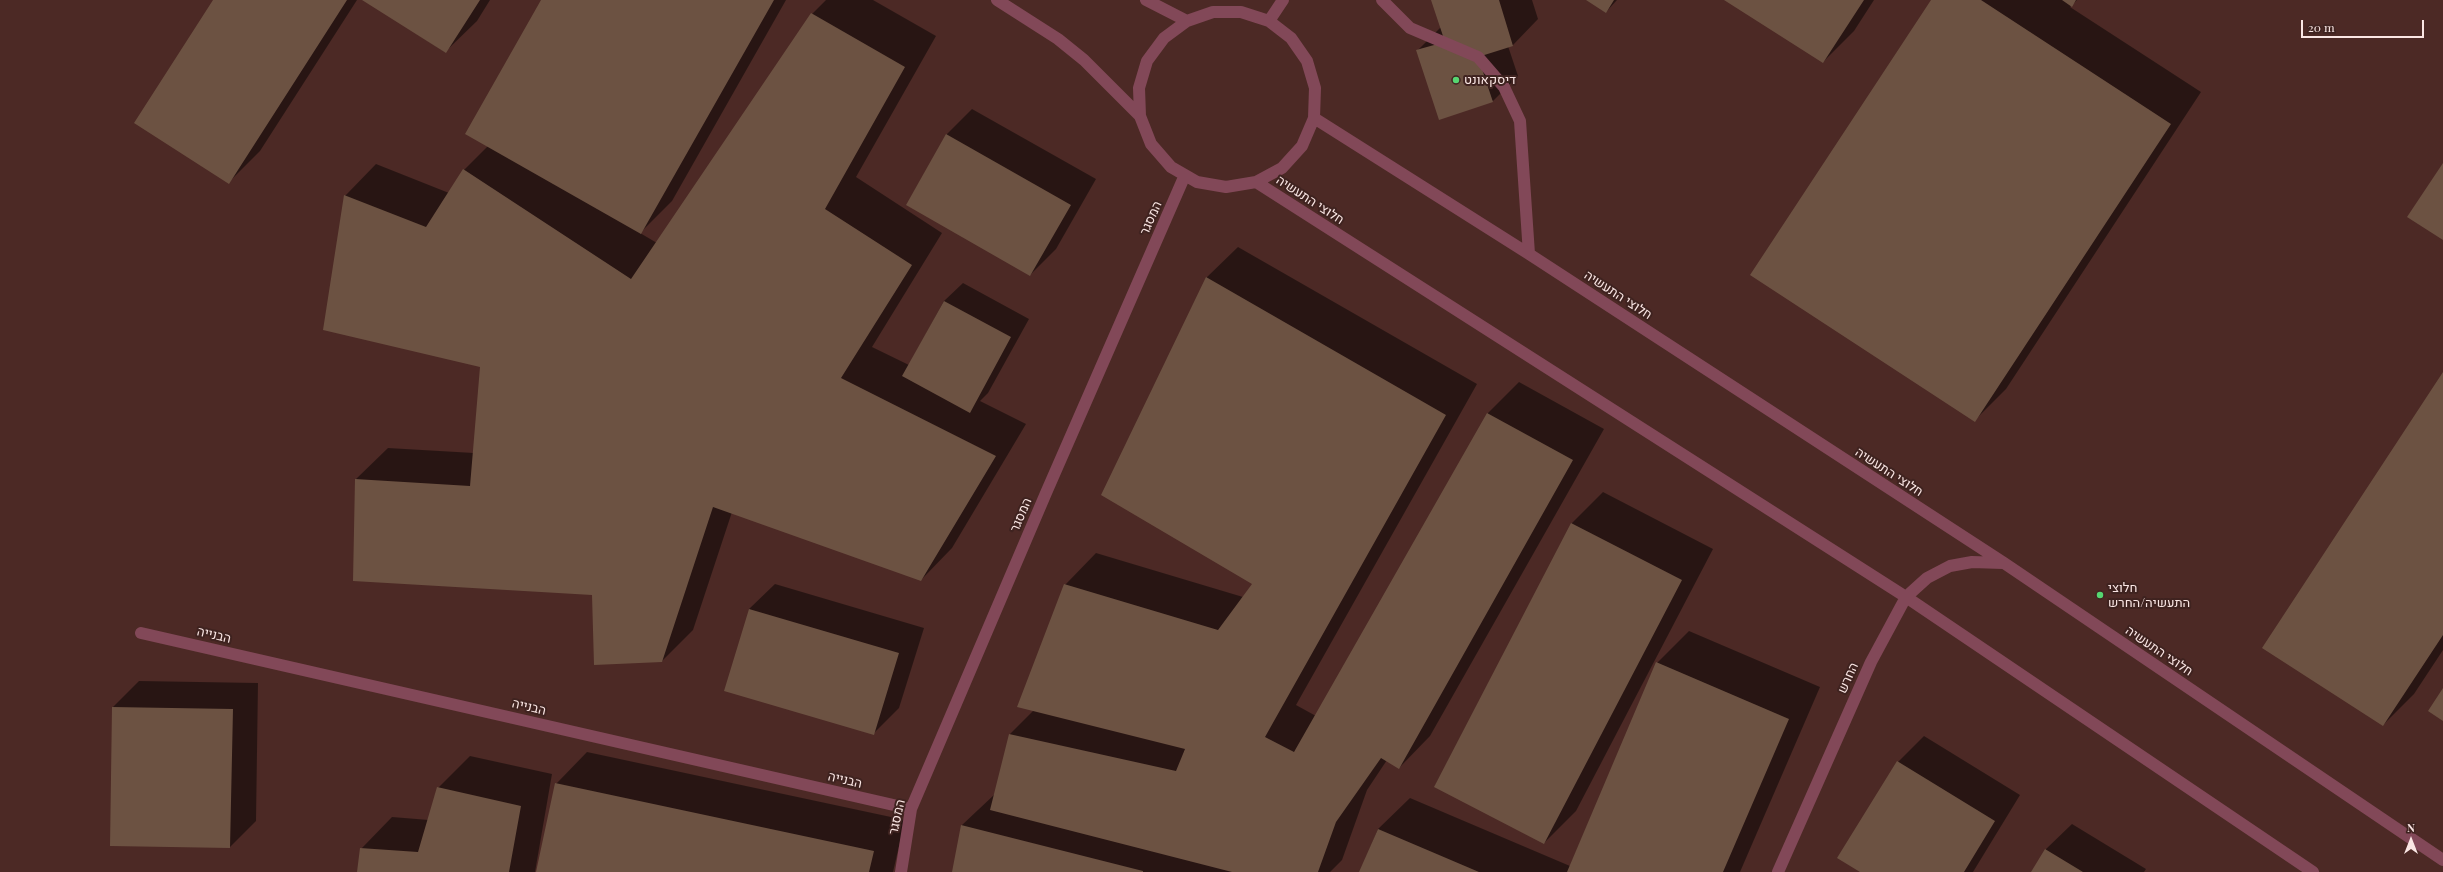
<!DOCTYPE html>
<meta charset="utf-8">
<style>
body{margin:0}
#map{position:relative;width:2443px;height:872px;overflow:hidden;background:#3f2320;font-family:"Playfair Display",serif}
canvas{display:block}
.north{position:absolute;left:2391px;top:820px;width:40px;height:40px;-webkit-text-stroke:3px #3f2320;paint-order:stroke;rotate:0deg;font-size:11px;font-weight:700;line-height:16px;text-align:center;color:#fae6e4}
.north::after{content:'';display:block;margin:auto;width:14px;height:18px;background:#fae6e4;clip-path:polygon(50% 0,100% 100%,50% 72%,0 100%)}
.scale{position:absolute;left:2301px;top:20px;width:123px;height:18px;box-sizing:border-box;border:2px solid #fae6e4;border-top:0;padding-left:5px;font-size:12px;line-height:14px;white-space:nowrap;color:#fae6e4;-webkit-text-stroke:3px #3f2320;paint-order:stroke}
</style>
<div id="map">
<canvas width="2443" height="872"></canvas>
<div class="north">N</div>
<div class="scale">20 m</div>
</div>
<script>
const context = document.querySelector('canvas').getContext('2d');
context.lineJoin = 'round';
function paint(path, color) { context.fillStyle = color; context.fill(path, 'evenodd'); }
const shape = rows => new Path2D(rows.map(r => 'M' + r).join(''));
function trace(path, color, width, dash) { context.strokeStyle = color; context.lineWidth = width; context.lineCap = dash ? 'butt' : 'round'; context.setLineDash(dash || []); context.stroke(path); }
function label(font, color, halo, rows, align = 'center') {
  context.font = font + ' "Playfair Display",Heebo,serif'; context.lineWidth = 4; context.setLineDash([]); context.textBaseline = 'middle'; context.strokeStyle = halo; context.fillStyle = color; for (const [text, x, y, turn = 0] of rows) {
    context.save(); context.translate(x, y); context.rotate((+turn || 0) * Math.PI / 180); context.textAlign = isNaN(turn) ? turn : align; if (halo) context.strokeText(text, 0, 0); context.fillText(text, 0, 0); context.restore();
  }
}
paint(shape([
 [0,0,2443,0,2443,872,0,872]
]), '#4c2925');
paint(shape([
 [214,0,357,0,260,151,229,182],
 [364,0,490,0,477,21,445,52],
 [542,0,786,0,672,201,640,233,657,243,812,14,826,0,873,0,936,36,856,177,942,233,872,347,909,365,944,301,963,283,1029,319,988,393,980,401,1026,424,952,548,921,580,732,512,693,630,662,661,593,594,356,479,388,448,474,453,481,366,345,196,376,164,449,193,464,170,488,146],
 [1432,0,1532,0,1538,19,1513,45,1508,46,1518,76,1493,101,1417,51,1441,27],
 [1588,0,1617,0,1606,12],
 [1726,0,1874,0,1854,31,1823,62],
 [1932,0,2077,0,2070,7,2201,92,2006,389,1975,420],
 [972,109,1096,179,1056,249,1030,275,907,204,947,134],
 [1238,247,1477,384,1296,705,1316,716,1488,413,1519,382,1604,429,1430,736,1399,768,1387,760,1367,790,1342,860,1330,872,953,872,962,825,995,794,1010,734,1034,710,1065,585,1096,553,1243,597,1253,584,1206,278],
 [2443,374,2443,650,2414,694,2383,725],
 [1603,492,1713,549,1576,811,1544,843,1435,786,1572,523],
 [775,584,924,628,899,708,873,734,749,609],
 [1689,631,1820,687,1740,872,1360,872,1378,829,1410,798,1570,866,1657,663],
 [139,681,258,683,256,821,230,847,111,845,113,707],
 [1924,736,2020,795,1973,872,1861,872,1898,762],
 [587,752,905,820,893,872,537,872,556,784],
 [470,756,552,774,535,872,358,872,361,849,392,817,429,820,438,788],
 [2072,824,2146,869,2144,872,2032,872,2046,849]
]), '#0007');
paint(shape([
 [213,0,347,0,229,184,134,123],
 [362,0,480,0,446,53],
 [541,0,774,0,641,234,465,134],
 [1431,0,1499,0,1513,46,1478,57,1493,102,1439,120,1416,50,1445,42],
 [1586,0,1614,0,1606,13],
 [1724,0,1864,0,1823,63],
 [1931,0,1981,0,2171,124,1975,422,1750,275],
 [2062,0,2076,0,2072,7],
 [811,13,905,67,825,209,912,265,841,378,996,456,921,581,713,507,662,662,594,665,592,595,353,581,355,479,470,486,480,367,323,330,344,195,426,227,463,169,631,279],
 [946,134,1071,205,1030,276,906,205],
 [2443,163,2443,240,2407,217],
 [1206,277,1446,415,1265,737,1294,752,1487,413,1573,460,1399,769,1381,758,1336,822,1318,872,1232,872,990,810,1009,734,1176,771,1185,749,1017,707,1064,584,1218,630,1252,584,1101,495],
 [944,301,1011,337,970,413,902,376],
 [2443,372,2443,635,2383,726,2262,648],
 [1571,523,1682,580,1544,844,1434,787],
 [749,609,899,653,874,735,724,691],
 [1656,662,1789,719,1723,872,1567,872],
 [2443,688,2443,721,2428,711],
 [112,707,233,709,230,848,110,846],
 [1897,761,1995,821,1964,872,1860,872,1837,858],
 [555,783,874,851,869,872,536,872],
 [437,787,521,806,509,872,357,872,360,848,418,852],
 [961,825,1143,871,1143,872,952,872],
 [1378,829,1479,872,1359,872],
 [2045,849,2083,872,2031,872]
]), '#6c5242');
trace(shape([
 [997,0,1058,39,1084,60,1140,116],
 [1146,0,1187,21,1213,12,1241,12,1269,21,1291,38,1307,61,1315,88,1314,118,1302,146,1282,168,1256,182,1226,187,1197,182,1171,167,1151,144,1140,116,1139,88,1147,61,1164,38,1187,21],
 [1382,0,1410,28,1478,57,1504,87,1520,121,1529,254],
 [1269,21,1283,0],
 [1314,118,1529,254,2004,563,2443,860],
 [1256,182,1906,597,2313,872],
 [141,633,911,809],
 [901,872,911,809,1046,493,1185,175],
 [1778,872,1871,662,1906,597,1927,578,1950,566,1972,562,2003,563]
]), '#824858', 12);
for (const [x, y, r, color] of [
 [1456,80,4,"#56d671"],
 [2100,595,4,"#56d671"]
]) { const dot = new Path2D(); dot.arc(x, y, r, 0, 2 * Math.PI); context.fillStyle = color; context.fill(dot); trace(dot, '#3f2320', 1.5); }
label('13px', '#fae6e4', '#3f2320', [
 ["דיסקאונט",1464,80],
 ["חלוצי",2108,588],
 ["התעשיה/החרש",2108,603]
], 'left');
label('13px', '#fae6e4', '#3f2320', [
 ["חלוצי התעשיה",1310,200,33],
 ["המסגר",1151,218,-66],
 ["חלוצי התעשיה",1618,295,33],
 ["חלוצי התעשיה",1889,472,33],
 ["המסגר",1021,515,-67],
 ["הבנייה",214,635,13],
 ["חלוצי התעשיה",2159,651,34],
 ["החרש",1848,678,-66],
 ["הבנייה",529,707,13],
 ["הבנייה",845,780,13],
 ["המסגר",897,817,-77]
]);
</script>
